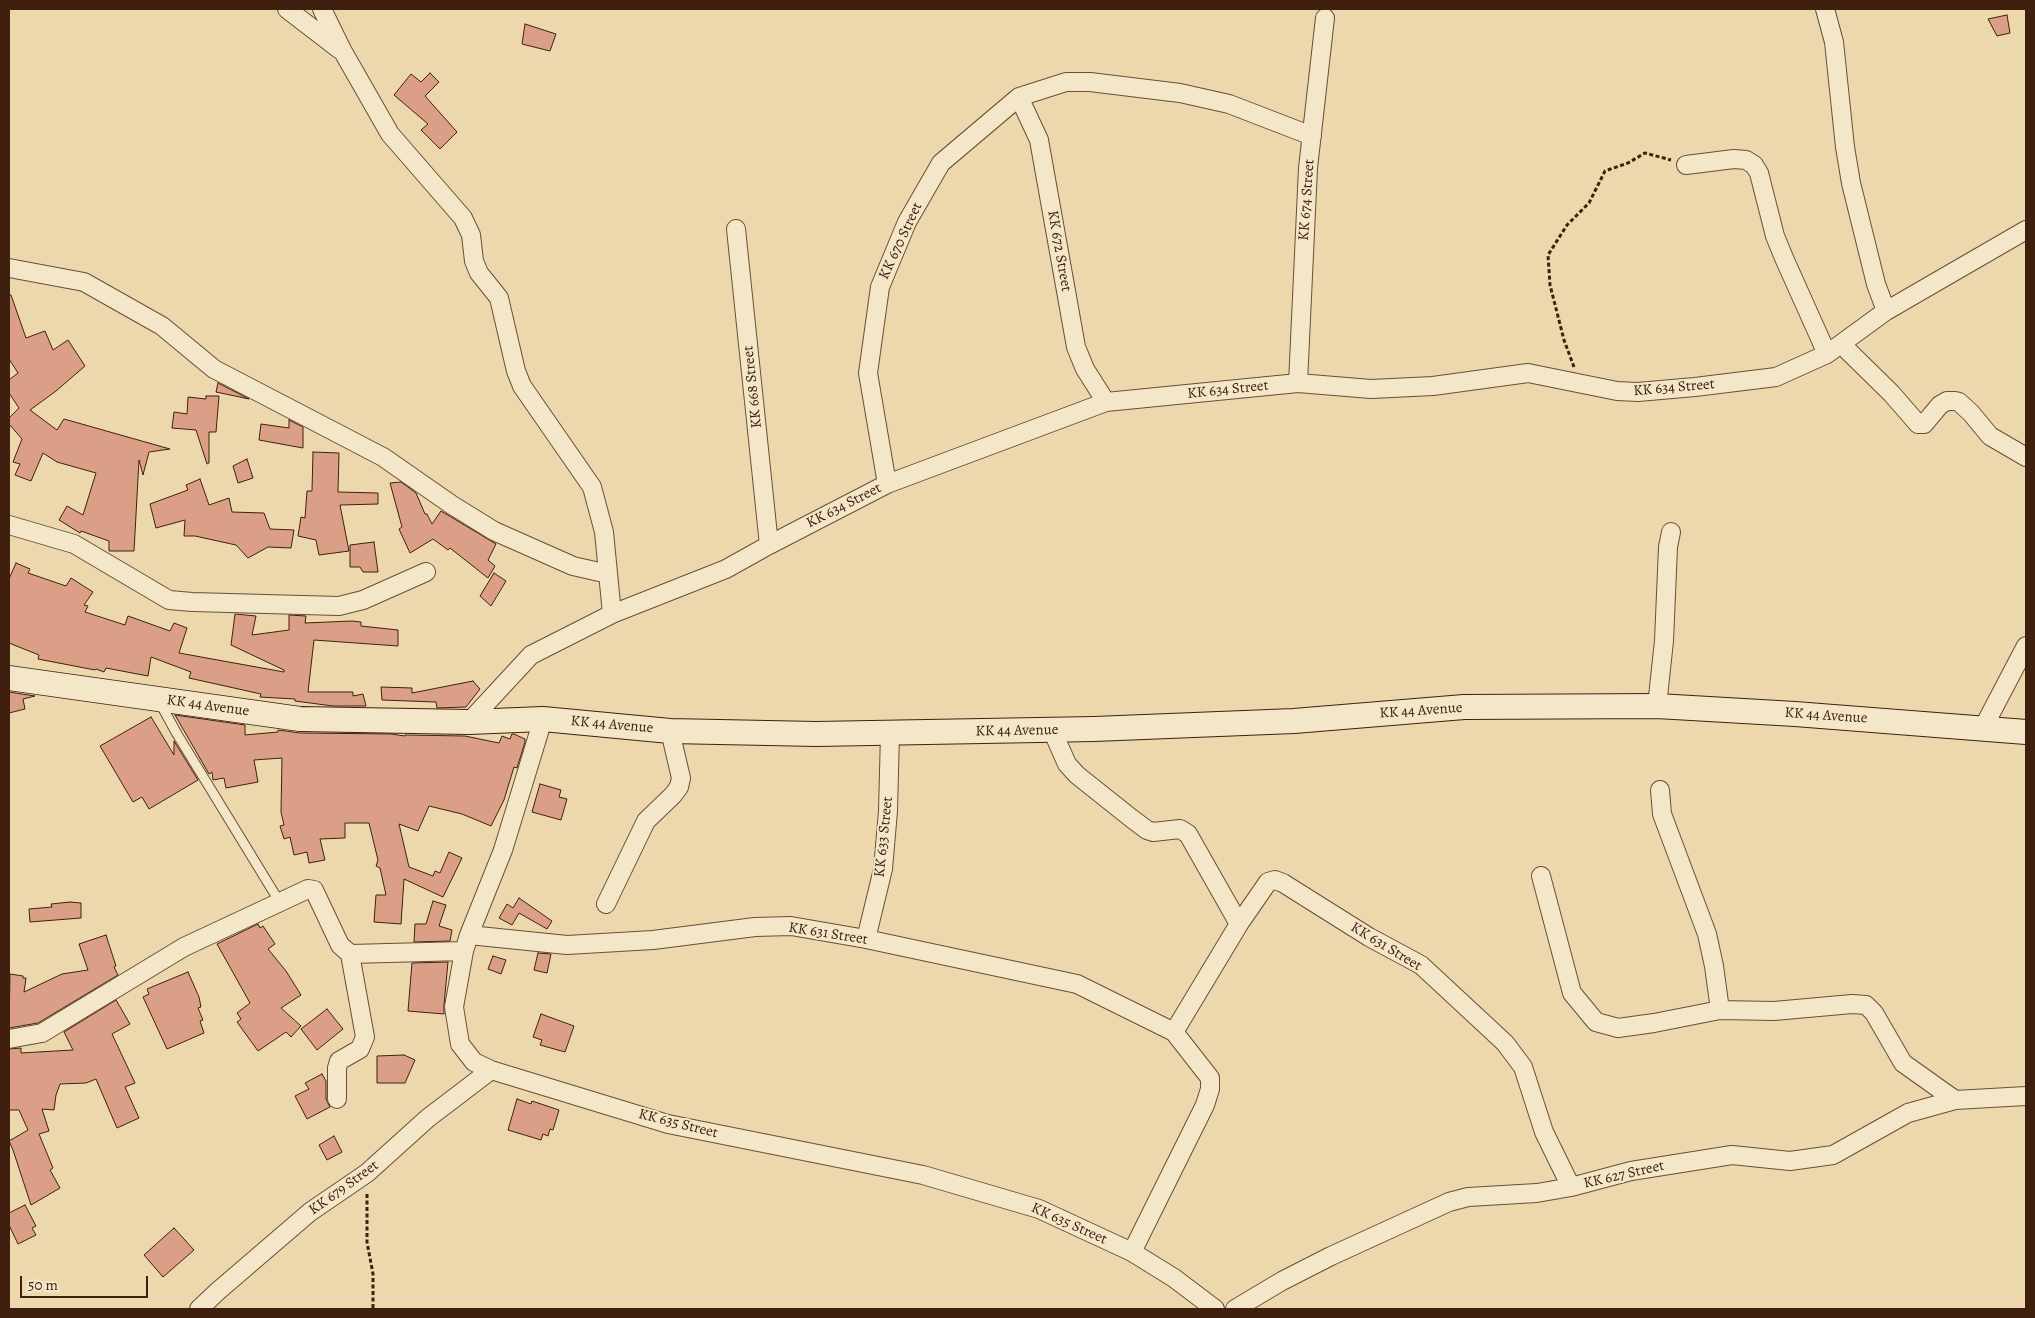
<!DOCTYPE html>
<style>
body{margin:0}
#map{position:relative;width:2035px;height:1318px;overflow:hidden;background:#ecd8ac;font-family:Alegreya,serif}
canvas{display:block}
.frame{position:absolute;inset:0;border:10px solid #3f200f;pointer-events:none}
.scale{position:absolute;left:20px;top:1276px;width:128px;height:22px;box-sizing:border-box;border:2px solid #3f200f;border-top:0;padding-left:6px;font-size:15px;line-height:18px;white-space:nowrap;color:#3f200f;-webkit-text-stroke:4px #f3e6c9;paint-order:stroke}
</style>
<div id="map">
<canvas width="2035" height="1318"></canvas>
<div class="frame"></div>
<div class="scale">50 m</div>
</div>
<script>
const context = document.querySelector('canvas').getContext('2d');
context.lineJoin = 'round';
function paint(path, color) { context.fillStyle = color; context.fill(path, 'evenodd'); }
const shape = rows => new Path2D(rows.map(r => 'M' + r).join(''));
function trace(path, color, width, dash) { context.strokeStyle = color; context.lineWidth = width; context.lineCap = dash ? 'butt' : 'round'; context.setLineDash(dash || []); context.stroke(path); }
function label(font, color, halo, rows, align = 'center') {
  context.font = font + ' Alegreya,serif'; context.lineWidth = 4; context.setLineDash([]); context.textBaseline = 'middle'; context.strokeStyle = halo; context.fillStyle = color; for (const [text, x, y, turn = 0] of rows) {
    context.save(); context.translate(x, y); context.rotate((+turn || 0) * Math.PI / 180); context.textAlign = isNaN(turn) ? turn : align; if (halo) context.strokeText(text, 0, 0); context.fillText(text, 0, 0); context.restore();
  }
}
const building = shape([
 [2007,15,2010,33,1997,36,1988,19,2007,15],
 [525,24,556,34,550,51,522,44,525,24],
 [430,73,439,82,425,96,457,132,440,149,421,130,428,124,394,95,411,74,421,82,430,73],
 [9,295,11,295,26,338,45,331,53,350,68,340,85,366,56,391,30,410,57,430,64,419,170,449,149,452,143,475,139,460,134,551,109,551,109,541,81,531,80,533,59,520,67,506,83,515,96,473,57,462,43,453,31,481,15,475,20,464,13,462,22,439,9,424,9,418,19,408,9,393,9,380,18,373,9,359,9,295],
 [218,383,249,399,216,392,218,383],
 [206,396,219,396,216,432,209,432,209,463,207,464,196,430,172,428,174,412,187,414,188,397,206,399,206,396],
 [289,420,303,427,303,448,259,440,261,424,289,428,289,420],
 [313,452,339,453,338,492,378,493,378,504,340,505,349,551,319,555,316,540,298,536,301,517,305,518,307,491,312,491,313,452],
 [247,459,253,478,238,483,233,466,247,459],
 [200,479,209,505,229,498,232,512,264,513,270,529,294,530,291,548,268,547,248,558,236,545,195,536,184,536,185,520,156,528,150,504,188,490,186,485,200,479],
 [401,482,416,493,425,514,427,514,432,524,441,511,496,544,488,560,495,566,488,578,450,548,448,550,433,539,410,553,399,529,402,527,390,483,401,482],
 [374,542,378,572,363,572,360,567,350,567,350,545,374,542],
 [16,563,30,569,28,573,66,586,71,578,93,592,84,605,88,606,85,612,125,625,128,616,170,631,174,623,187,628,179,653,284,672,284,670,231,645,235,614,256,616,252,635,289,630,289,615,306,616,305,623,352,621,361,622,361,626,398,630,398,646,314,640,308,692,353,692,353,696,363,694,366,706,333,706,295,701,295,699,260,697,261,694,189,678,191,672,151,657,148,676,106,668,104,672,96,669,95,670,38,659,39,655,9,643,9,579,16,563],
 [494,573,506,581,491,606,480,596,494,573],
 [473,681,480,689,466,707,437,708,436,702,382,700,381,687,412,688,412,693,473,681],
 [9,692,35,696,23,699,25,709,9,713,9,692],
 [175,715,245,725,245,735,278,732,278,730,300,733,391,734,405,736,405,735,465,736,499,743,502,736,510,739,512,734,514,734,525,739,525,742,517,768,514,767,504,800,491,826,462,814,429,806,418,831,399,824,409,867,433,876,435,871,440,873,449,852,462,858,443,897,404,879,401,924,374,922,376,895,386,895,380,868,376,866,378,860,369,823,345,823,345,838,320,839,325,860,309,863,307,852,294,855,290,837,284,839,280,826,284,825,281,812,282,758,254,760,258,782,226,788,224,778,213,780,212,772,209,774,175,715],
 [151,717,174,755,174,741,198,780,149,809,142,797,133,802,100,746,151,717],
 [540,784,561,790,559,797,567,799,561,820,532,812,540,784],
 [519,898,552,921,547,929,519,913,512,925,499,918,507,904,513,908,519,898],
 [433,901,446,905,439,926,452,930,450,941,414,942,415,924,426,924,433,901],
 [70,902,81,903,81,918,30,922,29,909,52,907,51,904,70,902],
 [258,924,260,928,263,926,275,944,268,949,286,971,301,995,281,1008,301,1026,291,1037,286,1032,258,1051,237,1022,241,1019,237,1013,250,1003,217,944,258,924],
 [106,935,116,966,114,967,118,975,38,1023,9,1028,10,974,23,976,23,978,26,978,24,992,62,974,88,970,79,944,106,935],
 [538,953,551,954,547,973,534,970,538,953],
 [493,956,506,960,501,974,488,969,493,956],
 [448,962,444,1005,444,1014,408,1011,412,963,448,962],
 [188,972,199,997,201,1007,198,1008,203,1020,200,1021,204,1033,167,1049,143,997,149,994,147,989,188,972],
 [116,1000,130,1024,112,1034,135,1083,125,1087,139,1118,117,1128,96,1079,86,1083,60,1084,56,1095,54,1110,42,1109,49,1131,39,1134,53,1168,50,1170,60,1188,31,1205,13,1150,9,1141,28,1130,19,1110,9,1110,9,1049,21,1048,21,1053,73,1050,64,1032,116,1000],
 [327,1009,343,1029,317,1050,301,1029,327,1009],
 [541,1014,574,1026,565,1052,540,1045,542,1040,533,1037,541,1014],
 [404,1055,415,1060,405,1083,377,1083,377,1056,404,1055],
 [322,1074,326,1081,326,1099,330,1107,307,1119,295,1096,309,1089,305,1083,322,1074],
 [517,1099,531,1104,532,1101,559,1110,553,1130,550,1129,548,1136,543,1134,541,1140,508,1130,517,1099],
 [334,1136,342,1152,327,1160,319,1145,334,1136],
 [25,1205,36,1226,32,1228,36,1235,18,1244,9,1225,9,1213,25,1205],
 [174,1228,194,1250,163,1277,144,1255,174,1228]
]);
paint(building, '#db9f87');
trace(building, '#3f200f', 1);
const service = shape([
 [160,703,177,734,279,901]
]);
const minor = shape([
 [287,9,339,49],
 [322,9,342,50,390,134,463,218,471,235,474,261,479,273,499,298,516,371,522,386,592,487,604,532,612,614],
 [1825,9,1834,42,1845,147,1851,183,1876,284,1886,311],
 [1019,97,1039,140,1076,347,1085,369,1106,402],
 [1686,165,1734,159,1746,160,1754,165,1759,173,1775,236,1784,258,1827,354],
 [736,229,769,545],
 [9,268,84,282,162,326,214,369,383,457,452,505,494,531,573,566,608,574],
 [1841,344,1891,393,1918,424,1924,424,1940,405,1947,401,1955,401,1959,402,1971,413,1990,436,2026,457],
 [1298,383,1308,168,1325,18],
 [887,484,868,373,880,287,907,222,941,163,1019,97,1066,82,1090,82,1180,93,1229,104,1312,136],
 [9,525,74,544,169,600,192,602,339,606,363,600,426,572],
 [1657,706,1664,641,1668,547,1671,532],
 [543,719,503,850,469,935,464,951,454,1007,460,1044,474,1062,491,1070,668,1124,923,1175,1039,1209,1132,1252,1174,1278,1215,1309],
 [469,722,531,655,612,614,726,569,769,545,887,484,1106,402,1298,383,1371,389,1433,386,1528,373,1617,391,1638,392,1695,387,1776,377,1827,354,1886,311,2026,230],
 [1983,728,2026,646],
 [1052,730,1067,764,1077,775,1131,818,1147,830,1153,832,1180,829,1188,834,1239,924],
 [1660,790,1662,814,1707,934,1714,966,1720,1010],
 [1541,876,1572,993,1596,1022,1618,1028,1654,1023,1720,1010,1774,1011,1852,1004,1866,1005,1874,1013,1903,1063,1955,1100],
 [606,904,646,821,673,795,679,787,681,778,670,731],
 [469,935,567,945,653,940,755,927,791,926,866,939,1077,984,1174,1032,1210,1078,1210,1089,1205,1105,1132,1252],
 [866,939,883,869,888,811,890,733],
 [1174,1032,1239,924,1268,882,1275,880,1283,883,1369,937,1421,965,1505,1043,1523,1067,1544,1132,1571,1187],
 [9,1039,42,1033,184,947,308,889,314,890,340,945,350,954,464,951],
 [337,1099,337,1068,339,1061,360,1049,365,1037,350,954],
 [199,1309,218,1291,310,1212,367,1173,428,1118,491,1070],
 [1235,1309,1282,1281,1331,1256,1449,1202,1468,1197,1537,1193,1571,1187,1631,1171,1732,1155,1790,1161,1833,1155,1908,1113,1955,1100,2026,1096]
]);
const secondary = shape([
 [9,678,300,719,469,722,543,719,670,731,816,734,1094,729,1294,721,1464,707,1657,706,1795,714,2026,732]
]);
trace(service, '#6a4e36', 11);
trace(minor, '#6a4e36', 20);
trace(secondary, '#3f200f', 26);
trace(shape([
 [1574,367,1564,340,1550,285,1548,255,1567,225,1589,203,1605,171,1628,163,1645,153,1671,160],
 [367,1194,367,1242,373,1274,373,1309]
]), '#3f200f', 3, [4, 2.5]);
trace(service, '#f3e6c9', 9);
trace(minor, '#f3e6c9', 18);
trace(secondary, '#f3e6c9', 24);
label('15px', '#3f200f', '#f3e6c9', [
 ["KK 674 Street",1307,200,-86],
 ["KK 670 Street",901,241,-65],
 ["KK 672 Street",1059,251,80],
 ["KK 668 Street",753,387,-96],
 ["KK 634 Street",1674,388,-5],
 ["KK 634 Street",1228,390,-6],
 ["KK 634 Street",844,506,-27],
 ["KK 44 Avenue",208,706,8],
 ["KK 44 Avenue",1421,711,-4],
 ["KK 44 Avenue",1826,716,4],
 ["KK 44 Avenue",612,725,5],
 ["KK 44 Avenue",1017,731,-1],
 ["KK 633 Street",884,837,-84],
 ["KK 631 Street",828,934,9],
 ["KK 631 Street",1386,947,31],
 ["KK 635 Street",678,1124,14],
 ["KK 627 Street",1624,1175,-13],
 ["KK 679 Street",344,1188,-36],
 ["KK 635 Street",1069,1224,24]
]);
</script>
